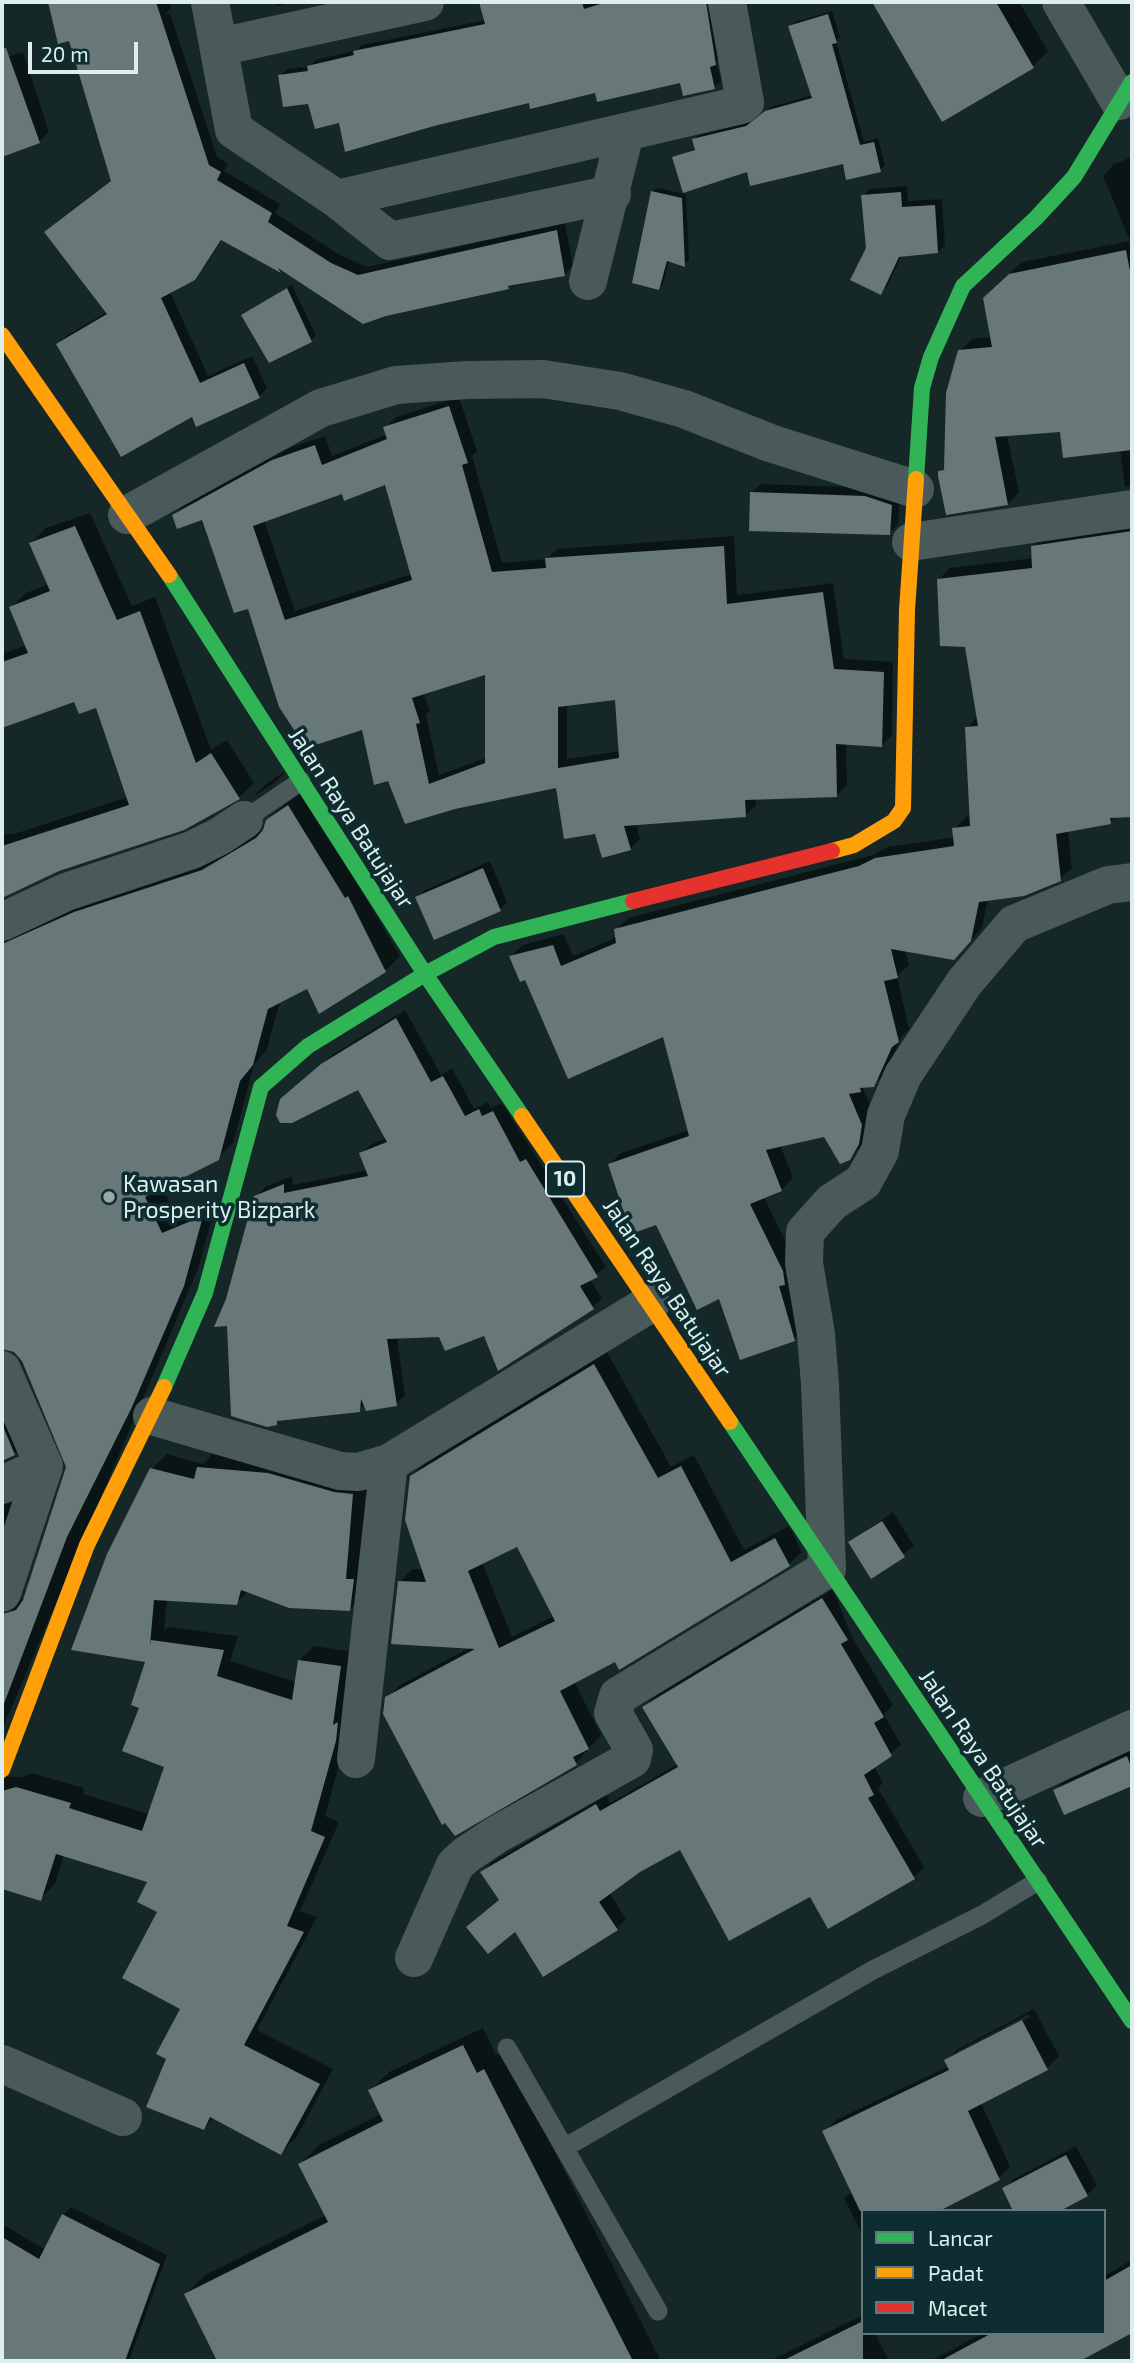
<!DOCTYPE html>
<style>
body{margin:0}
#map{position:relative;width:1134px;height:2363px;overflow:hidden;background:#162728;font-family:"Exo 2",sans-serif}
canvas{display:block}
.frame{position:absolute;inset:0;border:4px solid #dceeef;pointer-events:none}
.legend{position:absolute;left:861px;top:2209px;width:245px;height:126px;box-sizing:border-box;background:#0e2d30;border:2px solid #607a7c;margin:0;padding:9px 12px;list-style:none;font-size:21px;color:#dceeef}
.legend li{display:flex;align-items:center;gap:14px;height:35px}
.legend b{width:35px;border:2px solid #607a7c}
.scale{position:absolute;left:28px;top:42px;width:110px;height:32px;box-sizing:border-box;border:4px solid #dceeef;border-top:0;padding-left:9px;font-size:21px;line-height:24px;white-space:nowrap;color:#dceeef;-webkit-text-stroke:5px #0e2d30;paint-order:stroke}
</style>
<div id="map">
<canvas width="1134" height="2363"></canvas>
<div class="frame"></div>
<ul class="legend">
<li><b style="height:9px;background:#30b455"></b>Lancar</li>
<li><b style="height:9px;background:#ff9f0a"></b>Padat</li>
<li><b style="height:9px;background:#e5322d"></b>Macet</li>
</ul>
<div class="scale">20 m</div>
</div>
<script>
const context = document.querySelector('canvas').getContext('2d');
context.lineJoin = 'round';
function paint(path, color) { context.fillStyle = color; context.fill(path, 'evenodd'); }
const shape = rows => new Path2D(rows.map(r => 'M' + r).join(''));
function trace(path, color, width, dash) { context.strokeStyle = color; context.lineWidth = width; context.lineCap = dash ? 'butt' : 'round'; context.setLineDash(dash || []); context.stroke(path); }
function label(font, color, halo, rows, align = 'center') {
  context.font = font + ' "Exo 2",sans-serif'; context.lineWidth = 7; context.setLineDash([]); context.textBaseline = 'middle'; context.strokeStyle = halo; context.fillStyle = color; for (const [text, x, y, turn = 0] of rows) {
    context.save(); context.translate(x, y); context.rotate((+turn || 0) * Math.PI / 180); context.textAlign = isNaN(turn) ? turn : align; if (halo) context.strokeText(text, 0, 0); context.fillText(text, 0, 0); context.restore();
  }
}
paint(shape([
 [50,2,169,2,171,8,164,15,170,13,217,157,228,164,224,171,280,204,275,213,340,255,367,267,565,223,573,266,564,275,386,314,282,268,280,271,223,239,203,269,170,292,208,376,252,356,267,388,259,397,193,414,58,344,66,336,107,312,54,224,112,180,72,46,53,15],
 [276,2,296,2,277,6],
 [481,2,706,2,720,58,716,61,721,80,714,87,682,81,530,101,341,120,309,102,280,76,287,69,310,66,315,60,357,50,362,45,486,20],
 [874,2,1019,2,1048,51,1033,66,943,119],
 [832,11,840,37,836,41,864,142,878,138,885,165,880,170,844,162,749,169,674,158,696,148,694,139,699,135,752,122,771,107,813,95,790,27,795,22],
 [23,52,49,132,39,142,2,155,2,58],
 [1132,157,1132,487,1125,486,1120,450,1062,430,1007,435,1019,492,1008,504,940,472,946,467,960,351,972,339,992,337,996,286,1022,262,1130,241,1103,176,1114,164],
 [907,186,908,201,942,199,945,245,938,252,902,255,887,286,880,293,867,248,863,196,870,189],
 [657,188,686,194,689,260,684,265,669,260,663,284,658,288,652,192],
 [292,285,316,336,311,340,243,315],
 [459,397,477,451,472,456,502,563,547,559,557,549,734,536,737,595,833,583,844,659,893,662,892,735,882,745,846,743,847,785,837,795,755,798,756,805,746,815,636,824,640,839,630,849,596,832,557,786,454,808,390,779,363,728,249,606,204,518,174,516,184,505,284,450,325,436,332,456,388,434,385,428,396,417],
 [386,483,412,574,295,611,264,520,343,492],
 [487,673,486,758,439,775,426,715,430,711,423,693],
 [616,698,620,751,567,759,567,704],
 [761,484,874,488,900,496,898,524,889,533,752,492],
 [90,513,132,606,155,597,211,750,227,740,254,783,239,797,183,828,58,870,2,896,2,834,14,834,128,797,97,706,75,700,3,725,2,722,2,654,27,645,11,607,26,593,49,584,31,543,46,528],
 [1132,522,1132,690,1102,621,1122,810,1110,822,1068,830,1072,868,1060,879,988,899,982,927,966,947,905,950,909,965,897,976,909,1029,902,1036,885,1073,873,1085,863,1088,873,1112,862,1146,849,1158,825,1135,780,1145,793,1178,781,1190,764,1197,794,1259,805,1328,794,1339,720,1297,610,1164,621,1153,689,1130,664,1035,526,978,511,956,523,945,564,934,573,956,617,937,616,930,628,918,873,855,888,847,955,837,954,829,966,817,971,817,967,728,978,716,967,645,938,580,950,568,1034,558,1033,547,1045,535],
 [289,768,274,783,252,798,265,785],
 [303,791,400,956,385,971,307,987,280,1001,267,1049,254,1065,233,1143,217,1159,162,1186,177,1220,216,1204,198,1269,2,1730,2,1594,11,1600,25,1599,68,1467,24,1360,15,1351,2,1347,2,923,91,898,216,857,266,828,267,821,283,806],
 [490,861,507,902,500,910,417,897,425,890],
 [405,1010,441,1075,452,1068,474,1109,488,1102,491,1108,502,1103,606,1267,590,1279,602,1299,571,1324,498,1368,485,1334,397,1337,405,1395,396,1404,365,1404,359,1410,281,1419,276,1423,228,1299,256,1197,265,1187,292,1176,293,1185,368,1170,361,1154,370,1145,386,1138,359,1087,292,1090,332,1055],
 [607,1352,671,1467,694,1455,744,1550,789,1526,802,1552,789,1564,574,1681,601,1735,576,1763,387,1698,400,1685,471,1647,400,1582,412,1569,424,1569,411,1477,424,1464],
 [518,1545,554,1616,512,1637,482,1562],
 [2,1371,29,1439,14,1454,2,1459],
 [213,1453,367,1479,360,1565,365,1595,350,1609,248,1591,236,1603,167,1599,164,1631,168,1627,238,1636,230,1661,296,1682,299,1661,314,1646,355,1652,350,1725,325,1816,339,1822,300,1911,317,1917,257,2030,333,2069,296,2138,281,2152,214,2117,204,2128,168,2058,182,2009,160,1911,149,1880,64,1854,55,1884,40,1899,2,1887,2,1771,10,1777,22,1777,32,1773,84,1788,83,1794,149,1814,166,1766,141,1707,147,1661,152,1469,167,1454,203,1464],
 [2,1486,15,1493,2,1557],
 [893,1512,914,1546,871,1577,850,1542],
 [833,1589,851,1635,893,1705,884,1714,901,1745,874,1766,883,1783,878,1788,924,1867,914,1877,811,1895,680,1847,609,1892,626,1919,616,1929,501,1899,482,1872,492,1862,607,1795,610,1803,678,1764,644,1707,654,1697],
 [1132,1749,1132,1784,1065,1813,1055,1790,1065,1780],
 [1034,2009,1059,2056,1047,2068,981,2103,1010,2166,999,2178,863,2211,863,2235,844,2199,853,2191,824,2132,836,2120,949,2066,946,2061,958,2049],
 [1029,2014,1030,2017,958,2055,958,2051],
 [483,2028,496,2055,504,2052,661,2361,219,2361,186,2294,205,2275,326,2215,300,2164,319,2145,381,2114,370,2091,389,2072],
 [1076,2146,1097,2185,1087,2195,1004,2189,1014,2179],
 [71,2207,167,2255,129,2361,61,2361,2,2341,2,2224,46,2250,63,2215],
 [1132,2260,1132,2331,1076,2361,931,2361,983,2333,1104,2333,1104,2272,1106,2275],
 [863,2315,863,2333,875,2333,889,2361,770,2361]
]), '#0007');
paint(shape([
 [48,2,156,2,209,165,221,172,217,180,272,213,268,222,331,263,358,275,557,230,565,276,508,286,509,289,386,316,363,324,278,268,281,273,221,240,195,280,161,298,200,383,244,363,260,398,196,427,192,417,121,457,56,344,107,314,44,232,111,181,69,41,58,44],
 [479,2,582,2,584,9,607,2,706,2,716,65,710,67,715,89,683,96,680,83,597,102,595,93,530,109,529,103,434,126,345,152,339,123,315,129,308,104,283,107,278,75,308,71,307,66,354,55,353,51,485,24],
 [872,2,996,2,1034,68,942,122],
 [828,14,837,43,832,44,860,145,874,142,881,172,846,180,843,164,750,186,747,172,683,193,672,157,695,150,692,139,746,126,765,111,812,98,788,26],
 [6,48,40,143,2,157,2,49],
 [651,191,682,198,685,267,667,261,659,290,632,283],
 [901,192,902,207,935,205,938,253,899,257,881,295,850,280,866,248,861,195],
 [1126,250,1132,282,1132,450,1063,458,1060,432,995,437,1008,505,946,515,938,476,938,471,944,470,946,393,958,350,992,347,983,298,1009,274],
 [287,288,312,342,269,363,241,315],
 [449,406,468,463,462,465,492,572,546,568,545,558,724,546,727,604,823,592,834,669,884,672,882,747,836,744,837,797,745,800,746,817,624,826,631,850,602,858,595,834,564,839,556,788,455,809,405,824,388,781,374,785,362,730,306,748,279,707,248,609,234,613,202,520,177,529,172,515,272,460,315,445,322,465,387,439,383,427],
 [385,485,412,580,285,620,253,526,342,494,344,501],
 [485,675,485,763,429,784,416,724,420,723,412,698],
 [615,700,619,758,558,768,558,707],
 [750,492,865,496,892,505,890,535,749,531],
 [75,526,117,620,140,611,196,763,211,753,240,799,184,830,59,871,2,898,2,846,129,805,96,708,79,714,74,702,2,728,2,662,28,653,9,607,50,591,29,543],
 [1132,531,1132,817,1110,818,1111,824,1056,834,1061,881,1024,896,979,902,971,941,954,960,891,949,898,978,884,981,899,1042,892,1047,874,1087,860,1088,861,1092,849,1094,862,1125,859,1144,850,1160,840,1164,824,1137,766,1150,782,1191,750,1204,783,1271,785,1285,779,1286,795,1341,740,1360,719,1299,697,1310,656,1225,631,1234,608,1164,689,1136,663,1037,568,1079,525,980,520,982,509,956,553,945,561,966,616,943,614,929,859,866,875,858,954,846,952,828,970,826,965,727,978,726,965,647,940,646,937,579,1032,568,1031,546],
 [288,805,345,898,348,896,386,972,319,1014,307,989,268,1009,253,1065,240,1081,219,1160,145,1197,162,1233,203,1216,184,1286,132,1407,67,1537,2,1709,2,1614,16,1610,23,1600,66,1467,22,1361,14,1352,2,1349,2,944,74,912,202,870,256,838,263,830,266,820],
 [483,868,501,911,434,940,415,897],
 [396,1018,431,1082,443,1076,465,1116,479,1109,482,1116,493,1111,520,1162,526,1159,598,1277,580,1286,594,1309,498,1371,484,1336,445,1351,439,1337,387,1339,397,1406,366,1411,361,1399,360,1412,277,1421,277,1425,267,1427,231,1416,227,1326,214,1327,226,1299,254,1196,284,1184,284,1193,368,1176,359,1153,387,1142,358,1090,292,1123,280,1123,276,1115,280,1099,321,1064],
 [594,1364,658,1478,681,1466,731,1562,775,1538,790,1566,619,1670,615,1662,560,1691,589,1749,573,1757,577,1765,455,1836,445,1823,442,1825,383,1714,385,1697,475,1649,391,1644,398,1581,426,1582,405,1520,410,1476],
 [517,1547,555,1621,499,1648,468,1571],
 [2,1424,15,1455,2,1461],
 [197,1467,268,1473,334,1492,353,1494,346,1579,354,1579,350,1611,289,1608,241,1590,237,1605,154,1600,150,1645,151,1640,224,1650,217,1676,292,1700,298,1660,341,1666,333,1725,338,1722,336,1741,311,1831,325,1837,287,1926,304,1932,244,2045,320,2084,281,2155,210,2117,204,2130,146,2107,166,2059,156,2054,180,2009,122,1978,157,1912,137,1902,147,1882,56,1854,41,1901,2,1889,2,1791,16,1787,71,1803,69,1808,142,1831,164,1767,122,1751,139,1708,131,1705,145,1662,71,1650,107,1554,150,1468,194,1479],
 [882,1521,905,1557,871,1579,848,1542],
 [822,1598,848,1640,841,1644,884,1717,874,1723,892,1756,864,1775,874,1795,868,1798,915,1879,828,1929,810,1897,729,1941,680,1850,640,1872,599,1902,618,1930,543,1977,515,1932,488,1954,466,1927,499,1900,480,1872,596,1804,600,1811,678,1767,642,1707],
 [1127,1756,1132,1769,1132,1786,1064,1815,1053,1790],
 [1022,2020,1048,2070,968,2111,1000,2180,939,2211,860,2211,822,2131,949,2070,944,2060],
 [463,2045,477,2073,484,2069,633,2361,217,2361,184,2294,328,2222,298,2164,383,2121,368,2090],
 [1066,2155,1088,2196,1060,2211,1013,2211,1002,2188],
 [62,2214,160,2264,125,2361,2,2361,2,2237,39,2259],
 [1132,2265,1132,2333,1080,2361,940,2361,992,2333,1104,2333,1104,2281],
 [863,2321,863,2361,782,2361]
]), '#687778');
trace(shape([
 [244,820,301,781],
 [507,2048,658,2311],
 [564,2148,873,1970,982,1915,1038,1881]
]), '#4a595a', 19);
trace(shape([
 [210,2,234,130,337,199,390,241,612,194],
 [1061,2,1119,101],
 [219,47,425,2],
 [337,199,741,105,745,102,727,2],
 [588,281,625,133],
 [127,515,321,408,396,385,467,380,543,379,620,391,684,409,770,443,915,489],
 [911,542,1132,509],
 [2,922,66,892,192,850,220,836,244,820],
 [2,1370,44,1466],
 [152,1416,340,1471,358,1472,389,1463,651,1303],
 [2,1485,44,1466],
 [2,1593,44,1466],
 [356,1759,389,1463],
 [982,1798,1132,1729],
 [414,1958,455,1865,466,1855,496,1835,632,1759,634,1750,613,1713,618,1696,827,1569,820,1384,816,1334,804,1263,805,1232,832,1202,863,1182,880,1151,886,1115,903,1075,964,983,1014,924,1108,885,1132,882],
 [2,2064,123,2117]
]), '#4a595a', 38);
trace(shape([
 [916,479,922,388,931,357,963,286,1036,218,1074,177,1132,82],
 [169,575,425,974,522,1116],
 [164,1387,205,1293,261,1087,308,1046,425,974,494,937,633,901],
 [730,1422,1132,2021]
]), '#30b455', 16);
trace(shape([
 [2,335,169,575],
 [832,851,854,845,894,821,903,808,907,610,916,479],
 [522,1116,730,1422],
 [2,1770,87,1545,164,1387]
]), '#ff9f0a', 16);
trace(shape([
 [633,901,832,851]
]), '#e5322d', 16);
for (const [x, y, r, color] of [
 [109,1197,7,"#97a8a9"]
]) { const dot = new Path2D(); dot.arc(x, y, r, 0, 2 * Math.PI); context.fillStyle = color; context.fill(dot); trace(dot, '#0e2d30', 2.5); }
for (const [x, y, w] of [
 [565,1179,38]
]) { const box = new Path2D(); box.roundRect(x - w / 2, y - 17.5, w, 35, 5); context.fillStyle = '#0e2d30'; context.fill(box); trace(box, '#dceeef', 2); }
label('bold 21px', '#dceeef', null, [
 ["10",565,1179]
]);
label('23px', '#dceeef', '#0e2d30', [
 ["Jalan Raya Batujajar",351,818,57],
 ["Jalan Raya Batujajar",667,1288,56],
 ["Jalan Raya Batujajar",983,1759,56]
]);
label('23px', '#dceeef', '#0e2d30', [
 ["Kawasan",123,1184],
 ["Prosperity Bizpark",123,1210]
], 'left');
</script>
